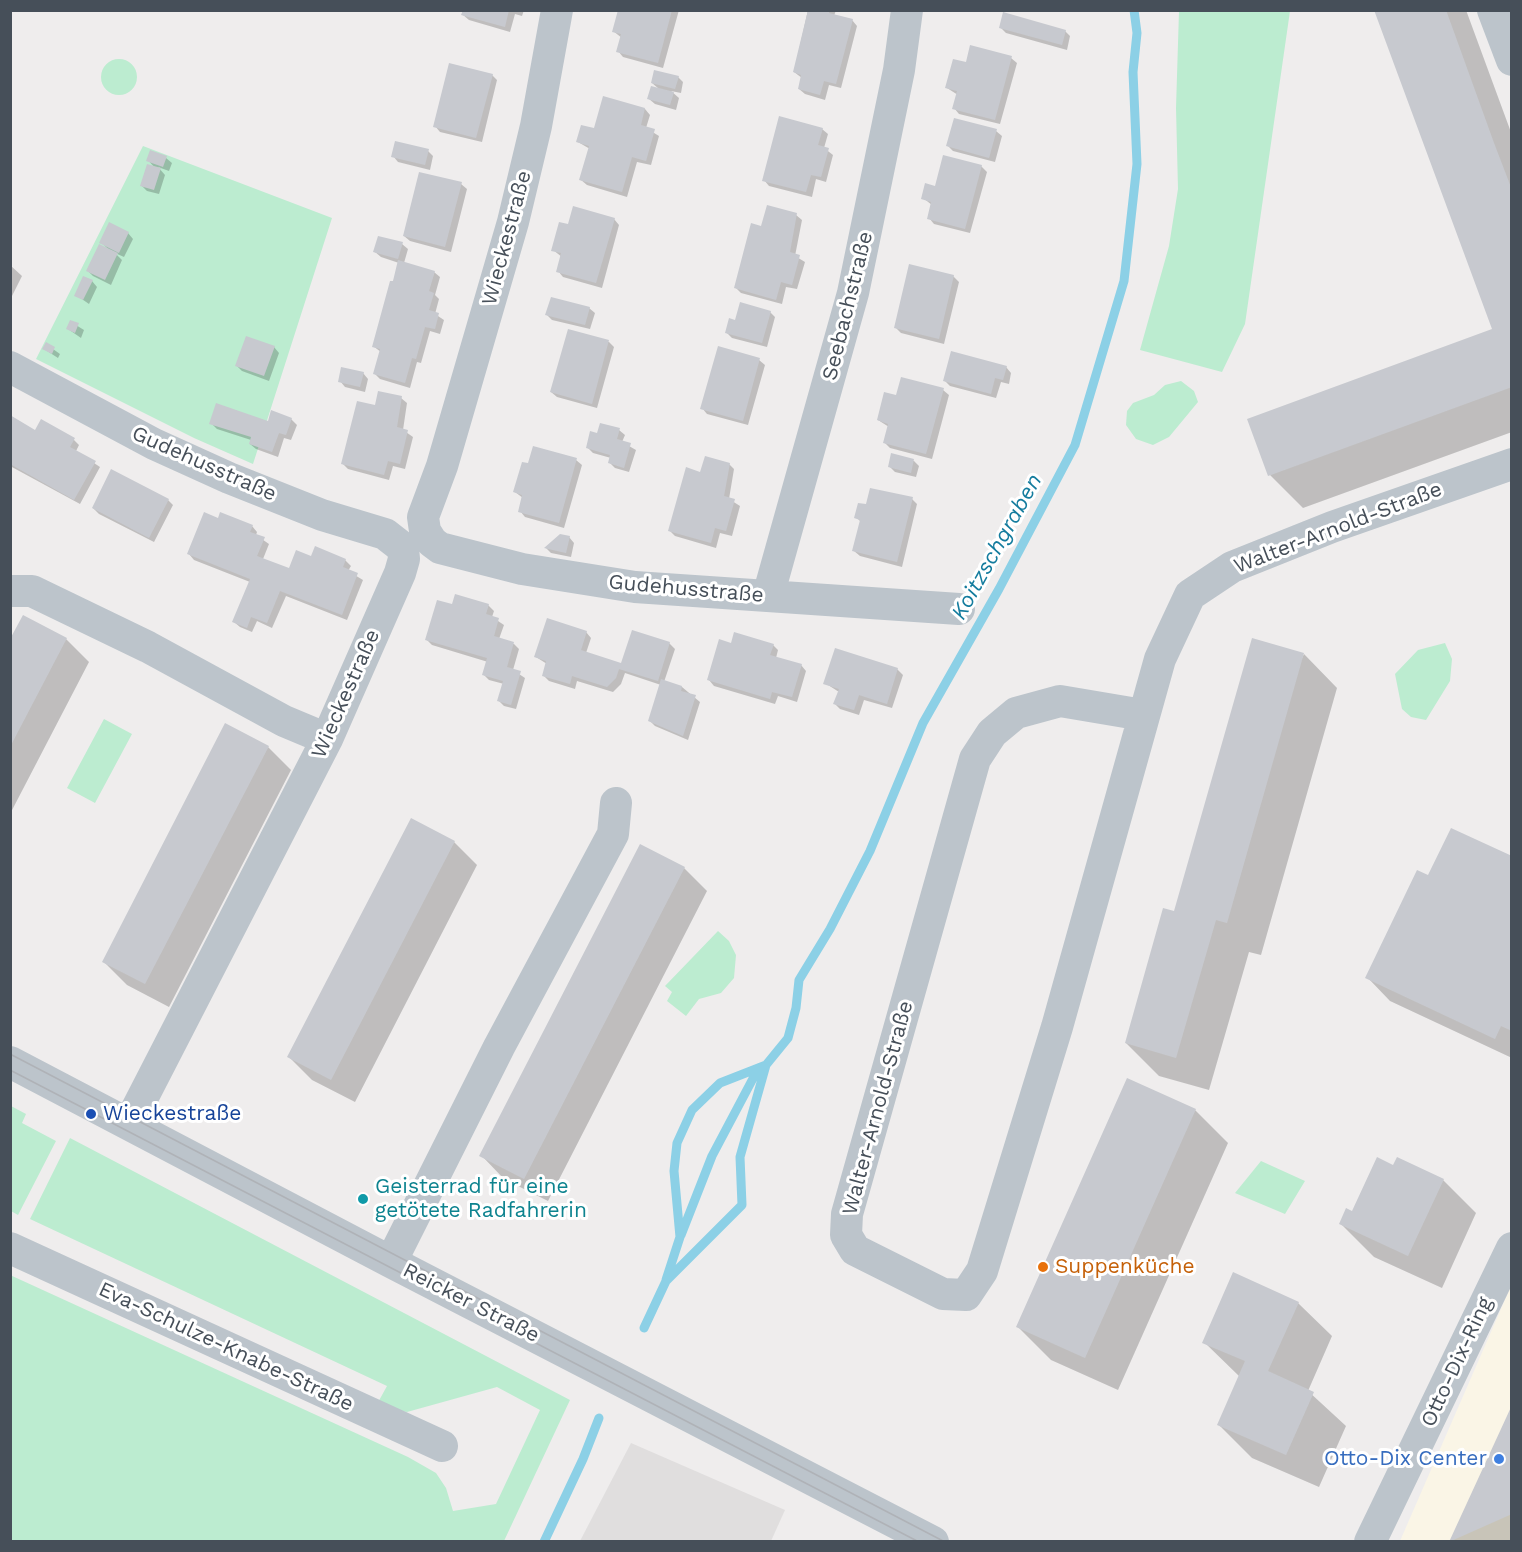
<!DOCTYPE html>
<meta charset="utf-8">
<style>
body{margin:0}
#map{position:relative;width:1522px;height:1552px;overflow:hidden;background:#efeded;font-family:"Work Sans",sans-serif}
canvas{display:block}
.frame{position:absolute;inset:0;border:12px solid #464f59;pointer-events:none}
</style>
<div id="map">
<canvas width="1522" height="1552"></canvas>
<div class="frame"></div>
</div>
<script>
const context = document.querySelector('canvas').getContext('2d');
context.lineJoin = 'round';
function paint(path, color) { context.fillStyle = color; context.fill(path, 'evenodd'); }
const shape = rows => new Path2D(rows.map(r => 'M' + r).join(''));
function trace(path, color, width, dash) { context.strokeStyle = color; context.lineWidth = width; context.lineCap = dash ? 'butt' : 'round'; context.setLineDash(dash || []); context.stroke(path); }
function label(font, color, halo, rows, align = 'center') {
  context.font = font + ' "Work Sans",sans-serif'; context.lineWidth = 6; context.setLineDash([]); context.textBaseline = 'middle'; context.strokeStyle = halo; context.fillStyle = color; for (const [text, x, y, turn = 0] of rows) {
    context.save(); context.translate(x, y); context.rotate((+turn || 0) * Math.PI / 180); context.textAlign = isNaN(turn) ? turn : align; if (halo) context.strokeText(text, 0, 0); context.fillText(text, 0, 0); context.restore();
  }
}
paint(shape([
 [1511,1286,1511,1541,1400,1541]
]), '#faf5e6');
paint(shape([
 [631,1443,785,1510,771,1541,580,1541]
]), '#e0dede');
paint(shape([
 [1179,11,1290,11,1245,324,1222,372,1140,350,1169,246,1178,189,1176,108],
 '101 77a18 18 0 1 1 36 0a18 18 0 1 1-36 0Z',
 [143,146,332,218,253,464,194,438,36,359],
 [1181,381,1194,391,1198,402,1169,437,1153,445,1136,439,1126,425,1127,411,1133,403,1154,395,1165,385],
 [1445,643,1452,659,1450,681,1426,720,1411,717,1402,709,1395,674,1418,650],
 [104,719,132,734,95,803,67,788],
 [718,931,729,941,736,955,734,978,721,993,699,999,686,1016,667,1001,672,992,665,986],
 [11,1106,26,1114,22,1123,56,1141,18,1215,11,1211],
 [70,1138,570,1400,504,1541,11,1541,10,1275,408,1457,436,1473,446,1488,453,1511,496,1504,540,1410,497,1387,407,1412,376,1406,387,1386,30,1219],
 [1261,1161,1305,1181,1285,1214,1235,1193]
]), '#bcecd0');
paint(shape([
 [464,10,524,10,522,16,515,14,510,32,469,20,463,15],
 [619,10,679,10,663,68,623,57,618,51,622,38,613,31],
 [808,10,836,10,834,16,852,20,857,26,841,88,829,85,825,100,805,94,799,89,802,78,794,72],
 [1376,10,1466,10,1512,135,1512,432,1303,508,1270,475,1494,330],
 [1000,27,1065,31,1070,36,1067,50,1006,33],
 [1011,58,1017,63,1000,124,959,114,954,108,958,95,947,88,967,64],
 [492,75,497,80,482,142,440,132,435,126],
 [678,77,683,82,681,93,671,91,679,98,676,110,655,104,649,99,659,89,652,83],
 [604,98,645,109,650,115,646,128,659,136,651,165,637,162,627,197,587,185,581,180,590,149,578,142,595,130],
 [822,129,828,134,824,148,833,155,826,182,816,179,812,197,769,186,764,180],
 [996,131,1002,136,995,162,953,151,948,146],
 [428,151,433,156,430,170,398,162,393,156],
 [166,158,172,163,169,171,158,167,165,175,159,194,147,191,141,185,155,168,148,160],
 [981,166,987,172,970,233,934,224,929,218,932,205,923,198,936,188],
 [461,184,467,189,451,252,410,241,404,236],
 [796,215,802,220,795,256,805,262,797,289,786,287,782,304,741,293,735,287,762,228],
 [614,219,619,225,602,288,563,277,558,271,562,257,553,250,569,226],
 [128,233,133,239,124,257,115,253,122,260,111,285,93,276,88,271,109,250,101,242],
 [402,244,408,249,404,263,434,272,440,277,435,295,439,299,435,314,444,320,440,334,430,331,421,363,417,362,410,388,380,379,375,374,381,352,373,346,399,263,381,257,375,252],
 [10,265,22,276,10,300],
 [953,276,959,282,944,344,901,333,896,328],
 [92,281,97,287,89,304,76,295],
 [589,308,595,313,590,329,552,320,547,315],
 [770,312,775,317,767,347,732,338,727,333,736,322],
 [71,322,84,330,81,338,68,329],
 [569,331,609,342,614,347,597,408,557,397,551,392],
 [46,344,60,354,58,358,44,349],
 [274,347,279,353,269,381,242,371,237,366],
 [759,360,765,365,748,425,707,414,702,408],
 [1006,367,1011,373,1009,384,1001,382,996,398,950,386,945,381],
 [363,373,368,379,365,392,345,387,340,381],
 [943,390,949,395,932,459,890,448,885,443,889,427,878,420,897,397],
 [401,398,407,403,403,430,413,437,405,469,393,466,389,480,348,469,343,464,376,407],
 [10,417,36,432,74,440,79,445,76,451,100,467,80,504,10,466],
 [291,419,297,425,291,440,284,438,278,457,256,449,250,444,251,440,217,429,211,423,269,422],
 [619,430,625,435,622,442,636,450,629,472,615,468,609,462,611,458,593,453,587,447,598,435],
 [892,455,914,461,919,466,916,477,895,472,889,466],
 [576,460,582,465,564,528,525,517,520,511,523,498,515,492],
 [729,464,734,469,729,499,740,506,732,536,720,533,716,548,675,536,670,531,701,473],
 [912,499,917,504,902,567,860,556,854,551,861,522,856,517,867,506],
 [168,500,173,505,154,542,99,514,93,508],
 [219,520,252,526,257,532,256,535,269,544,263,559,290,570,312,558,345,560,351,566,348,571,363,580,347,620,286,596,272,628,257,621,252,632,240,627,234,622,250,582,194,560,189,554],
 [569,537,574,543,571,557,551,553,546,548],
 [488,605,494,611,492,617,504,625,499,639,514,644,519,649,513,670,525,678,516,709,504,706,499,701,504,684,489,680,484,675,488,662,432,645,426,639,453,606],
 [586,632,591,638,586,653,622,665,669,643,675,649,664,682,682,687,700,702,688,740,655,726,650,721,661,685,625,673,621,684,613,692,577,681,575,689,549,681,543,675,547,664,536,657],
 [66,639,89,662,10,814,10,642],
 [732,644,773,645,778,650,776,658,801,665,806,671,797,702,778,696,775,704,714,686,709,680],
 [1304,654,1337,688,1261,955,1249,952,1209,1090,1159,1076,1126,1043,1175,913],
 [897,669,903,675,892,708,864,700,859,715,840,709,835,704,839,692,825,683],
 [268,747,291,770,169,1007,127,985,103,961],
 [454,842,477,865,355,1102,312,1080,289,1057],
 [1512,858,1512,1058,1390,1001,1367,977,1429,877],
 [684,868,707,891,548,1201,504,1179,481,1155],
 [1195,1110,1228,1143,1118,1390,1051,1360,1018,1327],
 [1394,1167,1443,1180,1476,1213,1442,1288,1374,1257,1341,1224],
 [1298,1303,1332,1336,1308,1391,1346,1426,1319,1487,1252,1458,1219,1425,1240,1377,1204,1342],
 [1512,1407,1512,1542,1451,1542]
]), '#0003');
trace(shape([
 [681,1235,712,1156,758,1069],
 [666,1280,680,1237,674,1171,677,1143,692,1110,720,1083,766,1065],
 [644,1328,666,1281,742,1205,740,1157,766,1065,788,1038,796,1008,799,980,830,929,870,851,923,723,999,589,1075,445,1124,281,1137,164,1133,72,1137,33,1134,10],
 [544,1542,583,1459,599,1418]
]), '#8cd0e6', 9);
paint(shape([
 [463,10,509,10,505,27,461,15],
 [618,10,672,10,658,63,616,52,621,34,612,32],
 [808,10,829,10,829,13,853,19,836,84,824,81,820,95,798,89,801,75,793,72],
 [1374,10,1446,10,1494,143,1512,190,1512,387,1268,476,1247,419,1492,329],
 [1003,12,1066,30,1062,45,999,28],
 [970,45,1012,56,995,120,952,109,957,91,945,88,953,59,966,62],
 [449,63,493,74,476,138,433,127],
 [654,70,679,76,675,89,651,83],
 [651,86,674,92,670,105,647,99],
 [603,96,645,108,641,125,655,129,646,161,632,157,622,192,579,180,589,146,576,142,581,125,594,128],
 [779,116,823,128,818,145,829,148,821,177,811,175,806,192,762,181],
 [954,118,997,129,989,158,946,146],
 [395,141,429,149,425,165,391,157],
 [150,150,167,156,163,167,146,161],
 [943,155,982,165,965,229,927,219,931,202,921,199,925,183,935,186],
 [147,164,161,168,154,190,140,186],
 [419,172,462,182,445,247,403,236],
 [767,205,797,213,790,252,800,255,792,285,781,282,776,300,734,288,751,223,761,226],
 [573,206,615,218,596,283,556,272,561,253,551,251,559,222,568,224],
 [109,222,129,232,119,253,99,243],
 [378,236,403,242,398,259,373,252],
 [99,244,118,253,105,280,86,271],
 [398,260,435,271,429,291,434,293,429,310,439,313,435,329,425,327,416,359,412,358,405,383,373,374,380,349,372,347,390,281,393,281],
 [909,264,954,275,939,339,894,328],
 [83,276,93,280,83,300,74,296],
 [551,297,590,307,585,325,545,315],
 [740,302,771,311,762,343,725,333,729,318,735,320],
 [70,320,79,323,75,333,66,329],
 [568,329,609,340,592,404,550,392],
 [246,336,275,346,264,376,235,366],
 [46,342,55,347,52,354,42,349],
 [718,346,760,358,743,421,700,409],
 [951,351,1007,366,1003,380,995,378,991,394,943,381],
 [341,367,364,372,360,387,338,382],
 [901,377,944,388,926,454,883,443,888,424,877,420,884,392,896,395],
 [378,391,402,396,397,427,408,430,400,464,388,461,384,475,341,464,357,401,375,405],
 [216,403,268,421,271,410,292,418,286,435,279,433,272,452,249,444,251,437,209,424],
 [10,415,35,430,41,419,75,438,70,447,96,461,74,500,10,464],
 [600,423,620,428,617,439,631,443,624,468,608,463,610,455,586,448,590,431,597,433],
 [533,446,577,458,559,523,518,512,522,495,513,492,522,462,528,463],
 [891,453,914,459,911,473,888,467],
 [705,456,730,463,724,496,735,499,726,531,715,528,711,543,668,531,686,467,700,472],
 [111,469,169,499,149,538,92,508],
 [870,488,913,497,897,562,852,551,860,520,854,518,858,503,866,504],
 [204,512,218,518,220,512,253,525,250,532,265,537,257,556,289,568,296,550,311,556,315,546,346,559,343,567,358,573,342,615,280,591,267,623,251,617,247,628,232,622,250,579,187,554],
 [560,534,570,536,566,553,544,548],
 [455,594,489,604,486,614,499,618,494,636,514,642,507,667,521,671,511,705,497,701,503,681,482,675,487,658,425,640,437,600,452,604],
 [23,615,67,638,10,747,10,639],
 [547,618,587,631,581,650,621,663,632,630,670,642,658,681,619,669,616,678,607,687,572,676,570,684,542,676,546,661,534,657],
 [734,632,774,644,770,655,802,664,792,697,772,692,770,699,707,680,719,639,731,643],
 [1252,638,1304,653,1227,923,1216,920,1176,1058,1125,1043,1163,908,1174,911],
 [835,648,898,668,887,704,859,695,854,710,833,704,839,689,823,684],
 [661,679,682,686,681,691,696,695,683,736,648,721],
 [225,723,269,746,145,984,102,962],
 [411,818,455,841,331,1080,287,1057],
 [1451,828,1512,856,1512,1031,1501,1026,1495,1039,1365,978,1417,870,1428,875],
 [640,844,685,867,524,1179,479,1156],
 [1127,1078,1196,1109,1085,1358,1016,1327],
 [1377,1157,1393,1165,1397,1157,1444,1179,1408,1256,1339,1224,1346,1208,1352,1211],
 [1233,1272,1299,1302,1268,1371,1314,1392,1286,1455,1217,1425,1245,1361,1202,1343],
 [1512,1405,1512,1514,1449,1542]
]), '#c7c9cf');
trace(shape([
 [557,10,536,126,513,222,442,466,423,517,425,531,432,542,440,548,522,569,635,587,959,609],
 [1493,10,1512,60],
 [10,367,154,444,229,478,322,515,385,534,403,548,404,559,400,573,327,739,129,1124],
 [10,591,32,591,148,647,284,721,327,739],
 [768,596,853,293,899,70,907,10],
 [1143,715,1060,701,1016,713,992,733,975,759,847,1214,846,1235,855,1250,943,1294,966,1295,982,1271,1057,1027,1160,659,1190,595,1232,567,1332,527,1512,464],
 [10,1062,391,1262,933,1542],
 [10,1248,442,1446],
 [391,1262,499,1047,613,834,616,803],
 [1370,1542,1512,1248]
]), '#bcc4cb', 32);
trace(shape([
 [10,1054,945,1542],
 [10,1070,919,1542]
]), '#afb2b7', 1.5);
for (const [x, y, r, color] of [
 [91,1114,6,"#1a4fb4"],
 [363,1199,6,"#0f9aa8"],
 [1043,1267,6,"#e8710a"],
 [1499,1459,6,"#3f7fe0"]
]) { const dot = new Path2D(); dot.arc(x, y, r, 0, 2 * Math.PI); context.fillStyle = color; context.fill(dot); trace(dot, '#fff', 2); }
label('21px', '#464f59', '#fff', [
 ["Wieckestraße",507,238,-75],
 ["Seebachstraße",848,306,-76],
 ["Gudehusstraße",204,464,24],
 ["Walter-Arnold-Straße",1338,528,-21],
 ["Gudehusstraße",686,589,5],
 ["Wieckestraße",346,694,-66],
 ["Walter-Arnold-Straße",878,1108,-75],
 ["Reicker Straße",471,1303,27],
 ["Eva-Schulze-Knabe-Straße",226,1347,25],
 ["Otto-Dix-Ring",1457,1362,-65]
]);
label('21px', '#164399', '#fff', [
 ["Wieckestraße",103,1114]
], 'left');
label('21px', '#0d838f', '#fff', [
 ["Geisterrad für eine",375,1187],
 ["getötete Radfahrerin",375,1211]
], 'left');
label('21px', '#c56008', '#fff', [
 ["Suppenküche",1055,1267]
], 'left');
label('21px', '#366cbe', '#fff', [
 ["Otto-Dix Center",1487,1459]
], 'right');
label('italic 22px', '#147c9e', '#fff', [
 ["Koitzschgraben",997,547,-61]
]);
</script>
